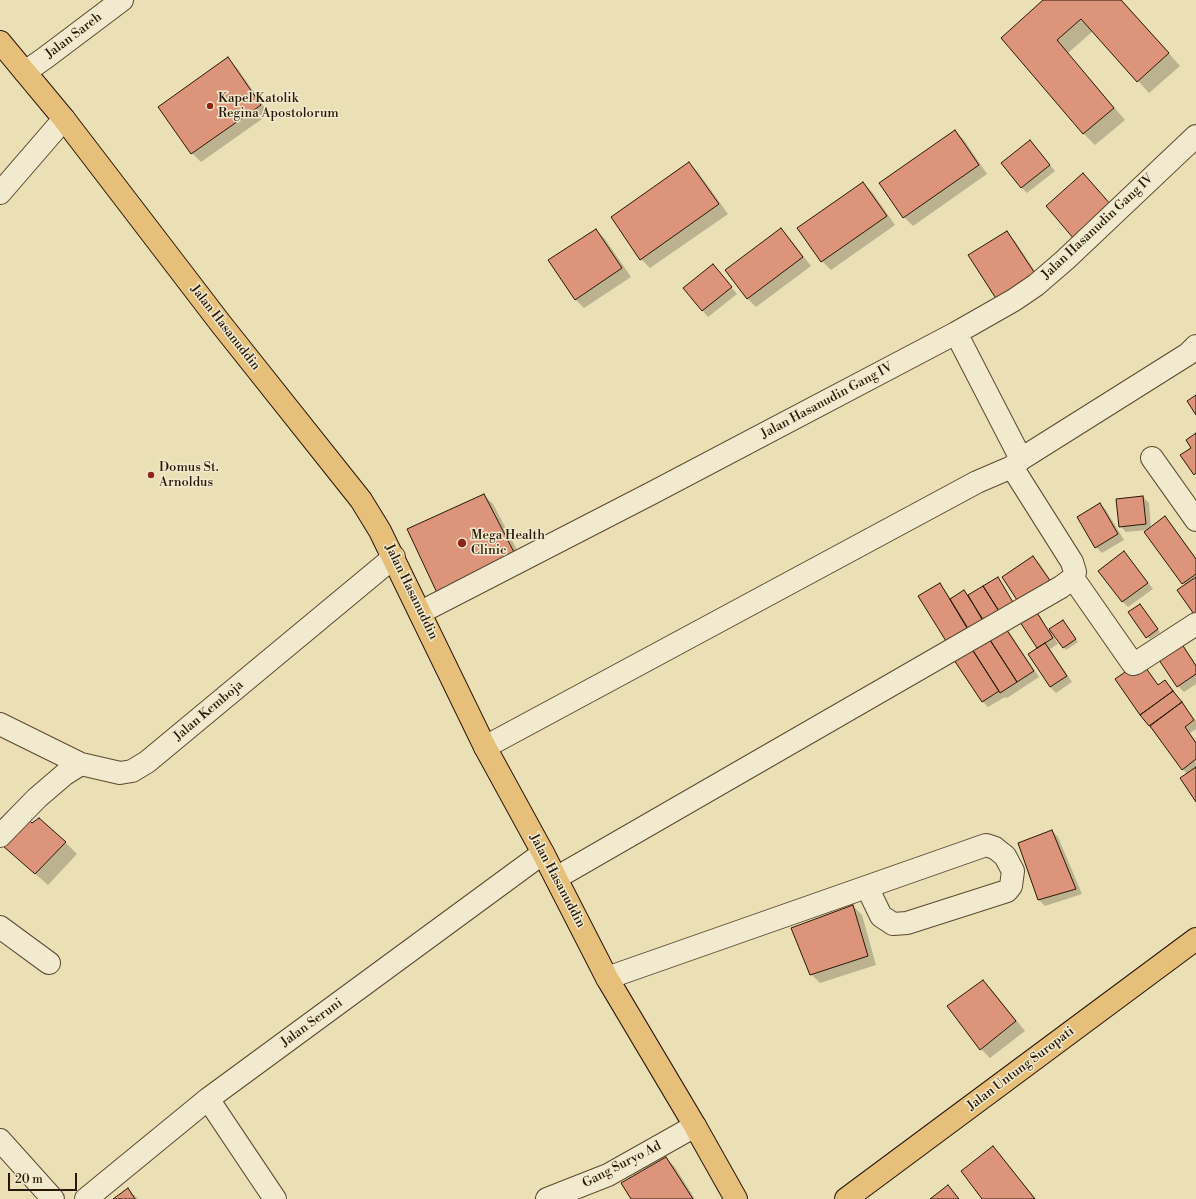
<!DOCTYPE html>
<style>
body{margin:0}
#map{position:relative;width:1196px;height:1199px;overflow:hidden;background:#ebdfb5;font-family:"Libre Bodoni",serif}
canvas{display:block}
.scale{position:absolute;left:8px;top:1173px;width:69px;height:18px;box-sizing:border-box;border:2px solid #291705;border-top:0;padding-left:5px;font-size:12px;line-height:14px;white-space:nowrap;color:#291705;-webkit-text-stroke:3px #f2eacf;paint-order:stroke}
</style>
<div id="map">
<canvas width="1196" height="1199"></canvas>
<div class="scale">20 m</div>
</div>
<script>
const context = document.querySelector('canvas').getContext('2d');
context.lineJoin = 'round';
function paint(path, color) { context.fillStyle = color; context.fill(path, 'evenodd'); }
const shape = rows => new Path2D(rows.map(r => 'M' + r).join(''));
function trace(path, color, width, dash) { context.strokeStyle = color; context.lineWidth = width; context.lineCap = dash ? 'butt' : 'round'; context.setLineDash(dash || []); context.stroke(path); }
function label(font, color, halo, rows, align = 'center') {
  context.font = font + ' "Libre Bodoni",serif'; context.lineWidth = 3; context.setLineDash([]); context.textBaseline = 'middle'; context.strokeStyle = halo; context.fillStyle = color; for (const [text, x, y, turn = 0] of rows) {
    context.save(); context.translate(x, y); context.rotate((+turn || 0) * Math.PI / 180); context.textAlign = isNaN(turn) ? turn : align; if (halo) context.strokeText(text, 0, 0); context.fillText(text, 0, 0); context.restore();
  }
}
paint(shape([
 [1045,0,1122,0,1180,66,1149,93,1093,31,1068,53,1125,120,1095,145,1083,133],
 [228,59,237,68,269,114,201,162,192,153],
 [955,131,964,140,987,174,913,226,904,217],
 [1030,141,1055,171,1027,193,1021,187],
 [689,163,698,172,728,214,650,268,641,259],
 [863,183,872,192,895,225,831,270,822,261],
 [596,230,605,239,631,277,584,308,575,299],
 [781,230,790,239,811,266,756,307,747,298],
 [1006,232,1015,241,1044,285,970,256],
 [719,272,737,294,708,317,685,289],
 [484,495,493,504,526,567,448,606],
 [1143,497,1149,503,1151,528,1165,518,1171,524,1196,558,1196,616,1185,586,1148,530,1126,532,1120,526],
 [1100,504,1106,510,1124,540,1102,553,1096,547],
 [1124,553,1130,559,1153,589,1128,607,1122,601],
 [1033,557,1039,563,1056,588,1003,578],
 [1000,581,1016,607,953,647,939,584,945,590,951,599,964,591,969,596],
 [1143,608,1160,632,1150,639,1147,637],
 [1034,610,1040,616,1049,631,1063,621,1078,642,1066,650,1052,632,1051,633,1058,644,1050,649,1072,682,1056,693,1050,687,1029,654,1038,648,1019,619],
 [1008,630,1039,677,1007,698,1005,697,988,707,982,701,956,661],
 [1178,640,1183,646,1196,664,1196,684,1184,692,1178,686],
 [1146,668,1159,686,1165,681,1171,687,1178,698,1196,721,1196,729,1190,733,1196,742,1196,800,1187,774,1149,726,1117,679],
 [1052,831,1058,837,1082,894,1045,906,1039,900,1020,844],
 [65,842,77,854,48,885,4,846],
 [853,906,862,915,876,965,820,983,811,974],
 [983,981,992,990,1025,1031,990,1058,981,1049],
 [992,1147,1001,1156,1036,1199,984,1199],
 [666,1158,675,1167,695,1199,632,1199],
 [128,1189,138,1199,115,1199]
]), '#0003');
const building = shape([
 [1043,0,1121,0,1169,53,1137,82,1081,19,1057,40,1114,108,1083,134,1001,38,1043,0],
 [228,57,261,105,191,154,158,107,228,57],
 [955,130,979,165,903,218,879,183,955,130],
 [1030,140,1050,165,1021,188,1001,163,1030,140],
 [689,162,719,204,640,260,611,217,689,162],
 [1083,173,1112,206,1074,239,1046,206,1083,173],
 [863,182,887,216,821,262,797,228,863,182],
 [781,228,803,257,747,299,725,270,781,228],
 [596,229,622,268,575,300,548,260,596,229],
 [1007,231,1036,275,997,300,968,255,1007,231],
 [713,264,732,287,702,311,683,288,713,264],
 [1196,395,1196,415,1187,401,1196,395],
 [1196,433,1196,473,1194,475,1180,455,1191,448,1186,440,1196,433],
 [484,494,517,558,439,597,407,529,484,494],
 [1143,496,1146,524,1119,527,1116,499,1143,496],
 [1100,503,1118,534,1095,548,1077,517,1100,503],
 [1165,516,1196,559,1196,574,1182,584,1144,532,1165,516],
 [1124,551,1148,583,1122,602,1098,571,1124,551],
 [1033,556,1051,582,1019,603,1002,577,1033,556],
 [998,577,1014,604,1000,613,983,586,998,577],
 [1196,577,1196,617,1177,590,1196,577],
 [940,583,967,628,946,641,918,596,940,583],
 [983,586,999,611,983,621,968,595,983,586],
 [964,590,984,621,969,630,950,599,964,590],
 [1140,604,1158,629,1146,638,1128,612,1140,604],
 [1034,608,1053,638,1037,648,1018,619,1034,608],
 [1063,620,1076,639,1063,648,1049,629,1063,620],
 [1002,623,1034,671,1017,682,986,634,1002,623],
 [985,632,1017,682,1000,693,968,643,985,632],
 [1178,638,1196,666,1196,674,1177,687,1155,654,1178,638],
 [1045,643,1067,676,1050,687,1028,654,1045,643],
 [972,649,999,691,982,702,954,660,972,649],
 [1141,661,1158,685,1165,680,1173,691,1140,715,1115,679,1141,661],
 [1173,691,1182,702,1149,726,1140,715,1173,691],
 [1182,702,1194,720,1185,727,1196,743,1196,759,1182,770,1150,726,1182,702],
 [1196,767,1196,802,1180,778,1196,767],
 [39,818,66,842,35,874,3,846,28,819,32,823,39,818],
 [1052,830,1076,889,1038,900,1018,843,1052,830],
 [853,905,868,956,810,975,791,928,853,905],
 [983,980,1016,1021,980,1050,947,1006,983,980],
 [993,1146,1035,1199,982,1199,961,1171,993,1146],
 [666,1157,693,1199,631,1199,621,1183,666,1157],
 [948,1185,959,1199,930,1199,948,1185],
 [128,1188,135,1199,113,1199,128,1188]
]);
paint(building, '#dc957b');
trace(building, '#291705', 1);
const minor = shape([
 [25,72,45,58,122,0],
 [0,193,64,119],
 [956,333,1021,459],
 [1152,458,1196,520],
 [1073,578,1133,664,1136,663,1196,624],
 [421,612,652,493,956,333,1014,300,1036,285,1065,260,1196,136],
 [0,724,81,764,120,773,132,771,147,762,394,557],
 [485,747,977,482,1012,467,1021,459,1188,354,1196,346],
 [0,836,37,798,65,774,81,764],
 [556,878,1061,587,1073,578,1075,572,1072,562,1012,467],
 [0,927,49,963],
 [607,978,986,845,995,848,1005,856,1013,871,1011,886,1007,891,907,923,893,924,881,916,867,887],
 [208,1099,275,1199],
 [0,1140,53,1199],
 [86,1199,208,1099,543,853],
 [547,1199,608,1175,695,1126]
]);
const major = shape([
 [0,42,64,119,221,324,361,500,380,531,485,747,543,853,607,978,695,1126,736,1199],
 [846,1199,1196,939]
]);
trace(minor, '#5a4931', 24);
trace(major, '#291705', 24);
trace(minor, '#f2eacf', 22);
trace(major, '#e6c07a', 22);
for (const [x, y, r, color] of [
 [210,106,4,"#8f2418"],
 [151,475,4,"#8f2418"],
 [462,543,5,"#8f2418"]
]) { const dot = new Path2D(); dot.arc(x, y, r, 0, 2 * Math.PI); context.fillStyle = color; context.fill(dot); trace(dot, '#f2eacf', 1.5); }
label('13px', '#291705', '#f2eacf', [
 ["Jalan Sareh",74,36,-37],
 ["Jalan Hasanudin Gang IV",1098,227,-43],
 ["Jalan Hasanuddin",225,328,52],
 ["Jalan Hasanudin Gang IV",827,401,-28],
 ["Jalan Hasanuddin",411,592,64],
 ["Jalan Kemboja",209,711,-40],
 ["Jalan Hasanuddin",557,881,62],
 ["Jalan Seruni",312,1023,-36],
 ["Jalan Untung Suropati",1021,1069,-37],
 ["Gang Suryo Ad",622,1165,-27]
]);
label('13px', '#291705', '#f2eacf', [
 ["Kapel Katolik",218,99],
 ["Regina Apostolorum",218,114],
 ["Domus St.",159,468],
 ["Arnoldus",159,483],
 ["Mega Health",471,536],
 ["Clinic",471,551]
], 'left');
</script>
